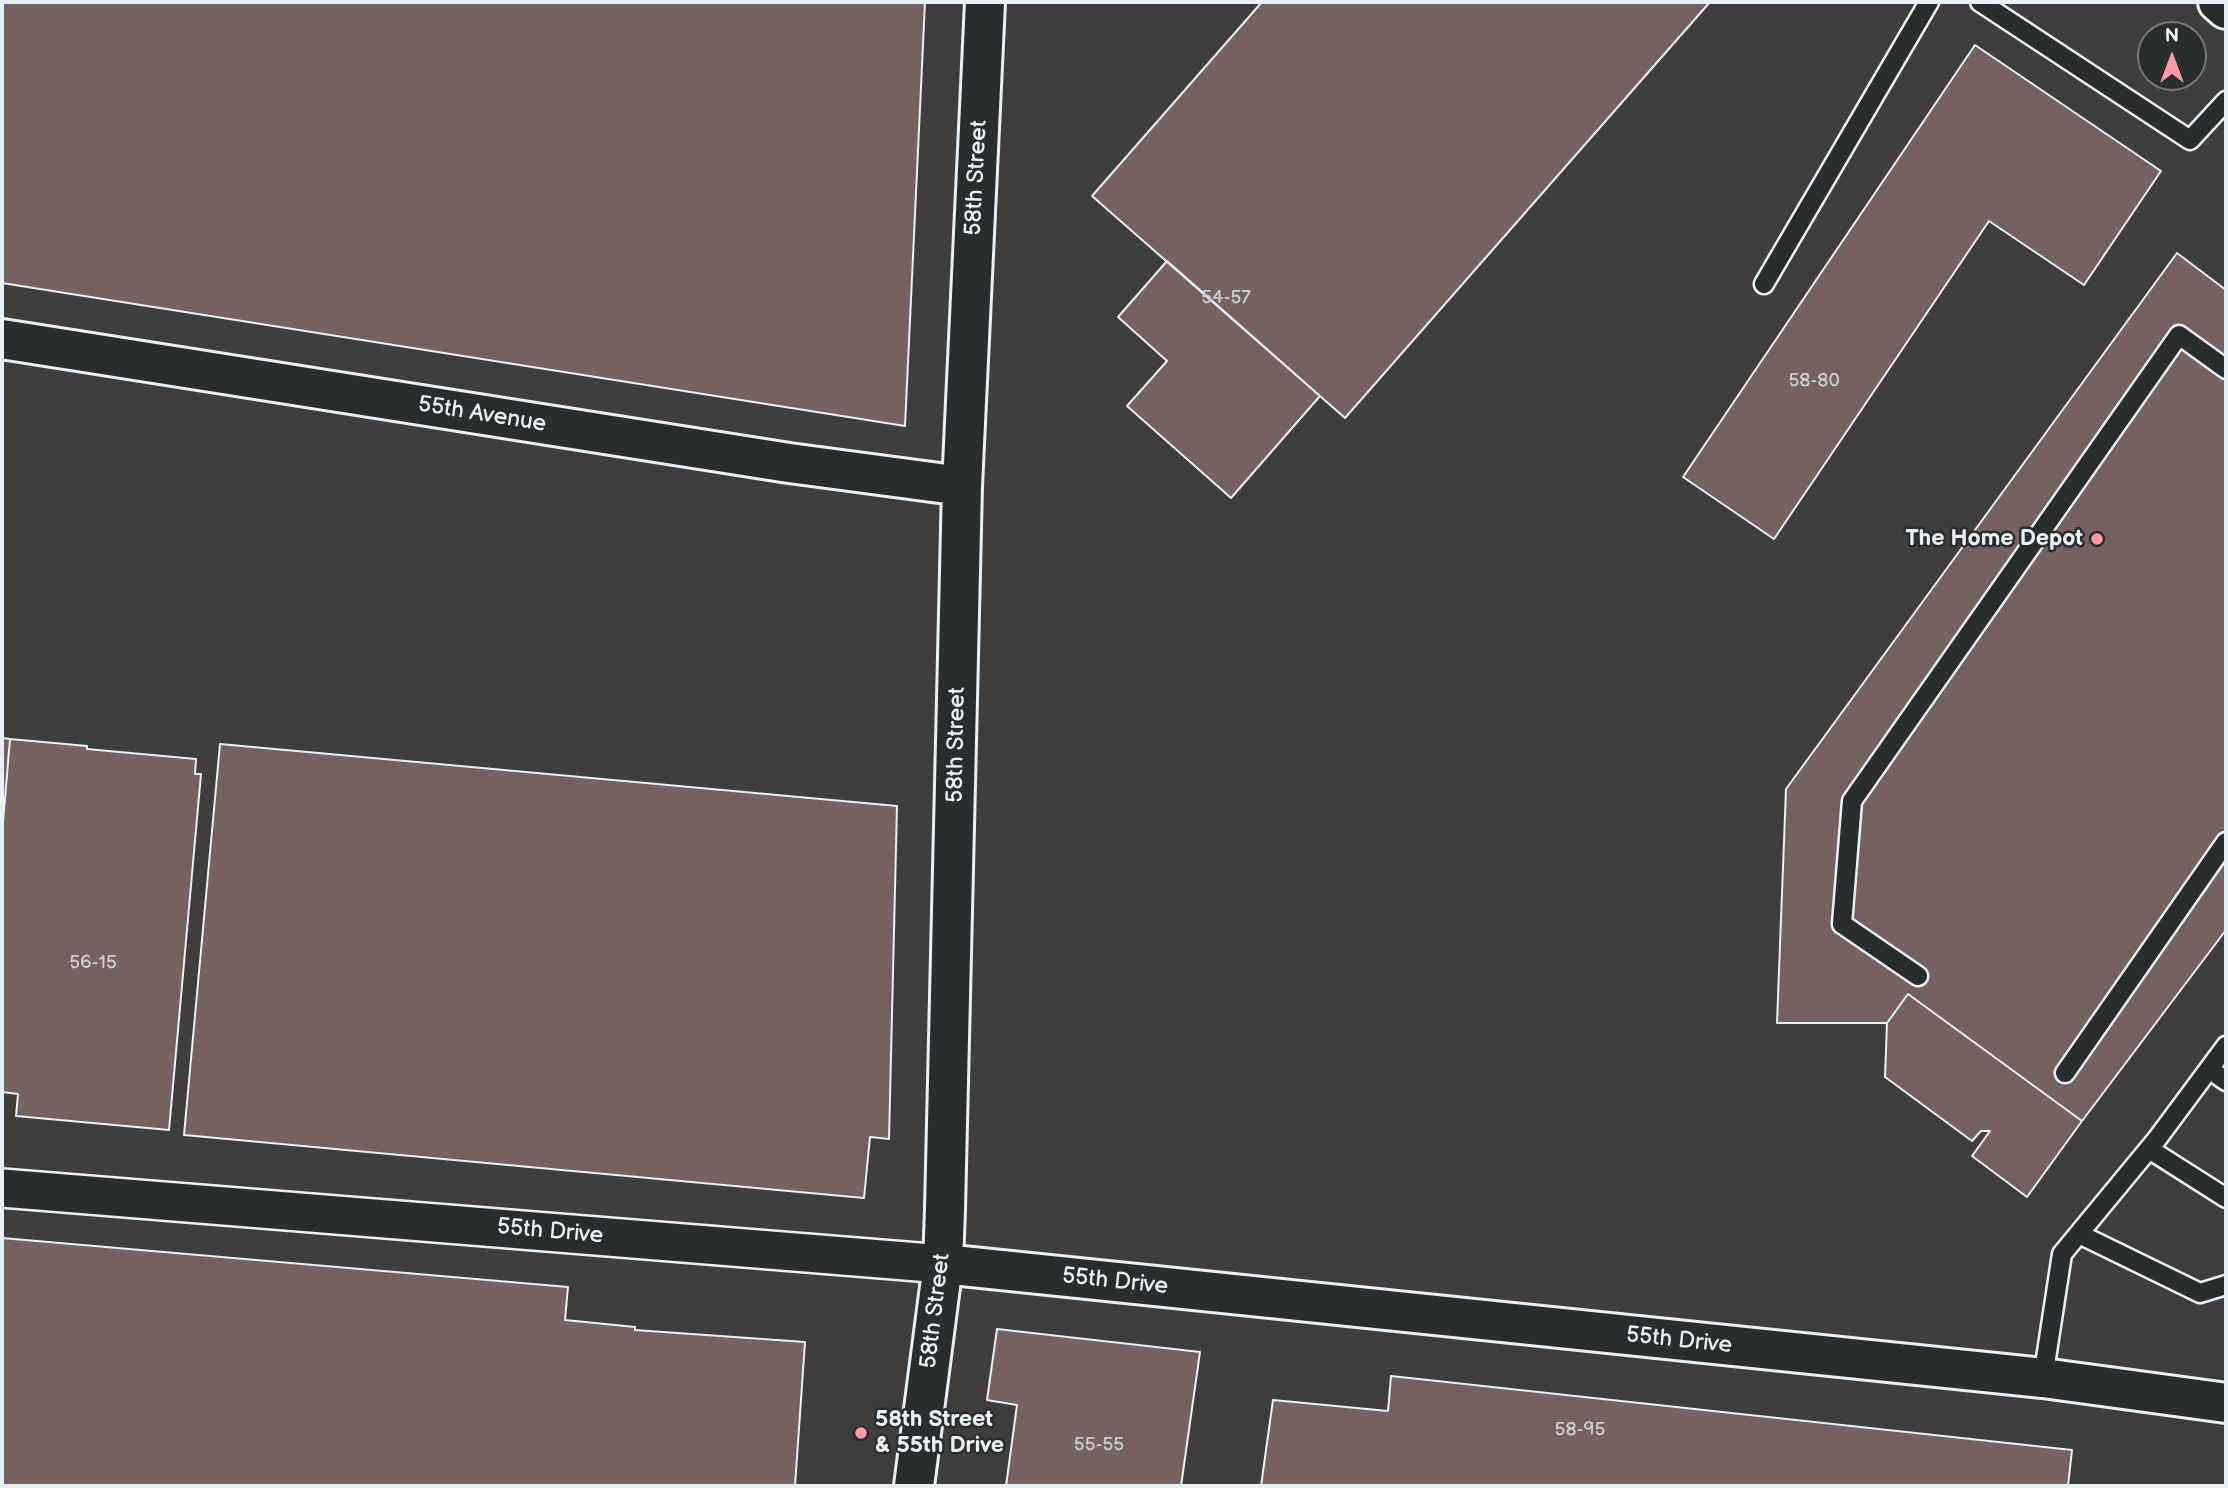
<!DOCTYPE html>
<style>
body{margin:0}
#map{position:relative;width:2228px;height:1488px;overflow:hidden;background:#403d3d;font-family:"Balsamiq Sans",sans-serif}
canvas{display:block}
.frame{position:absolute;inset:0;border:4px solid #e8f1f8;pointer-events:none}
.north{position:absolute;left:2137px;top:21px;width:70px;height:70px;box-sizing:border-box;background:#2a2d2e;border:2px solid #767b7f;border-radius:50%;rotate:0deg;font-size:19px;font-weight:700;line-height:28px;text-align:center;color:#e8f1f8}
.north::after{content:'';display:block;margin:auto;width:24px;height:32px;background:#ff9aa2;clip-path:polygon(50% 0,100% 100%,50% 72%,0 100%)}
</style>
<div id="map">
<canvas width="2228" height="1488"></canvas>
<div class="frame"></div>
<div class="north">N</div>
</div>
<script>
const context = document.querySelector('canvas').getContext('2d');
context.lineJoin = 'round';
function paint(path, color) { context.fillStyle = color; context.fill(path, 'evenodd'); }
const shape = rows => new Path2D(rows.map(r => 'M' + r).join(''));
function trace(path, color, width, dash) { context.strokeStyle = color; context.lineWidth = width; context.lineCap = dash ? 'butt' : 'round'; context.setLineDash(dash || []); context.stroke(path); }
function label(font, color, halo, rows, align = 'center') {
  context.font = font + ' "Balsamiq Sans",sans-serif'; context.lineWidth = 5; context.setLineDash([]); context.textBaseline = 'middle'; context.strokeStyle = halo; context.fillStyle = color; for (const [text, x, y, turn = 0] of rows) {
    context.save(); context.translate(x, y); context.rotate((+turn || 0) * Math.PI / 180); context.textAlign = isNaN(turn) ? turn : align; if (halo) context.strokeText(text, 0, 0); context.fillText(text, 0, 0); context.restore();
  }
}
const building = shape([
 [2,2,925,2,905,426,2,283,2,2],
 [1262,2,1710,2,1345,418,1092,196,1262,2],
 [1975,45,2161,171,2084,285,1989,221,1774,539,1683,477,1975,45],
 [2177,253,2226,290,2226,930,2082,1121,1908,994,1887,1023,1777,1023,1786,789,2177,253],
 [1167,261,1320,396,1231,498,1127,406,1167,361,1118,317,1167,261],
 [2,738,10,739,2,834,2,738],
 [10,739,87,746,87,749,196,759,195,774,201,774,169,1130,16,1116,18,1094,2,1092,2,834,10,739],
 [220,744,897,806,889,1139,870,1137,864,1198,184,1135,220,744],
 [1908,994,2082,1121,2027,1197,1972,1156,1990,1131,1981,1131,1972,1141,1885,1077,1887,1023,1908,994],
 [2,1238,568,1287,565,1320,635,1327,635,1330,805,1342,795,1486,2,1486,2,1238],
 [997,1329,1200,1352,1181,1486,1006,1486,1017,1405,987,1400,997,1329],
 [1391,1376,2072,1450,2068,1486,1261,1486,1273,1400,1388,1411,1391,1376]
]);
paint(building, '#75625f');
trace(building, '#e8f1f8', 2);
const lane = shape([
 [1980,2,2190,140,2226,101],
 [1764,284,1929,2],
 [1918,976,1842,924,1852,801,2179,335,2226,369],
 [2209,1069,2226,1081],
 [2065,1073,2226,842],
 [2149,1149,2226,1198],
 [2079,1234,2200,1293,2226,1285],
 [2043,1378,2062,1254,2157,1139,2226,1046]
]);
const street = shape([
 [2,1188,943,1264]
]);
const secondary = shape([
 [2218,2,2226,9],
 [2,339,789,463,962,486],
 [943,1264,2043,1378,2226,1403],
 [914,1486,943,1264,945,1209,962,486,985,2]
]);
trace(lane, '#e8f1f8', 23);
trace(street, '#e8f1f8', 42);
trace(secondary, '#e8f1f8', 44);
trace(lane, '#2a2d2e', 18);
trace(street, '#2a2d2e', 37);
trace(secondary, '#2a2d2e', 38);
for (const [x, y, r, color] of [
 [2097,539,7,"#ff9aa2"],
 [861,1433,7,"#ff9aa2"]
]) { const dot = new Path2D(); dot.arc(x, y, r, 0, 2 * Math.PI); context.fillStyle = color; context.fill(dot); trace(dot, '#2a2d2e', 2.5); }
label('19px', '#cbcdd2', null, [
 ["54-57",1226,298],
 ["58-80",1814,381],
 ["56-15",93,963],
 ["58-95",1580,1430],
 ["55-55",1099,1445]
]);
label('23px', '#e8f1f8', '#2a2d2e', [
 ["58th Street",977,178,-87],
 ["55th Avenue",482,415,9],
 ["58th Street",957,745,-89],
 ["55th Drive",550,1232,5],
 ["55th Drive",1115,1282,6],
 ["58th Street",936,1311,-83],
 ["55th Drive",1679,1341,6]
]);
label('bold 23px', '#e8f1f8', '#2a2d2e', [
 ["The Home Depot",2083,539],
 ["58th Street",875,1420,"left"],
 ["& 55th Drive",875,1446,"left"]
], 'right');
</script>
